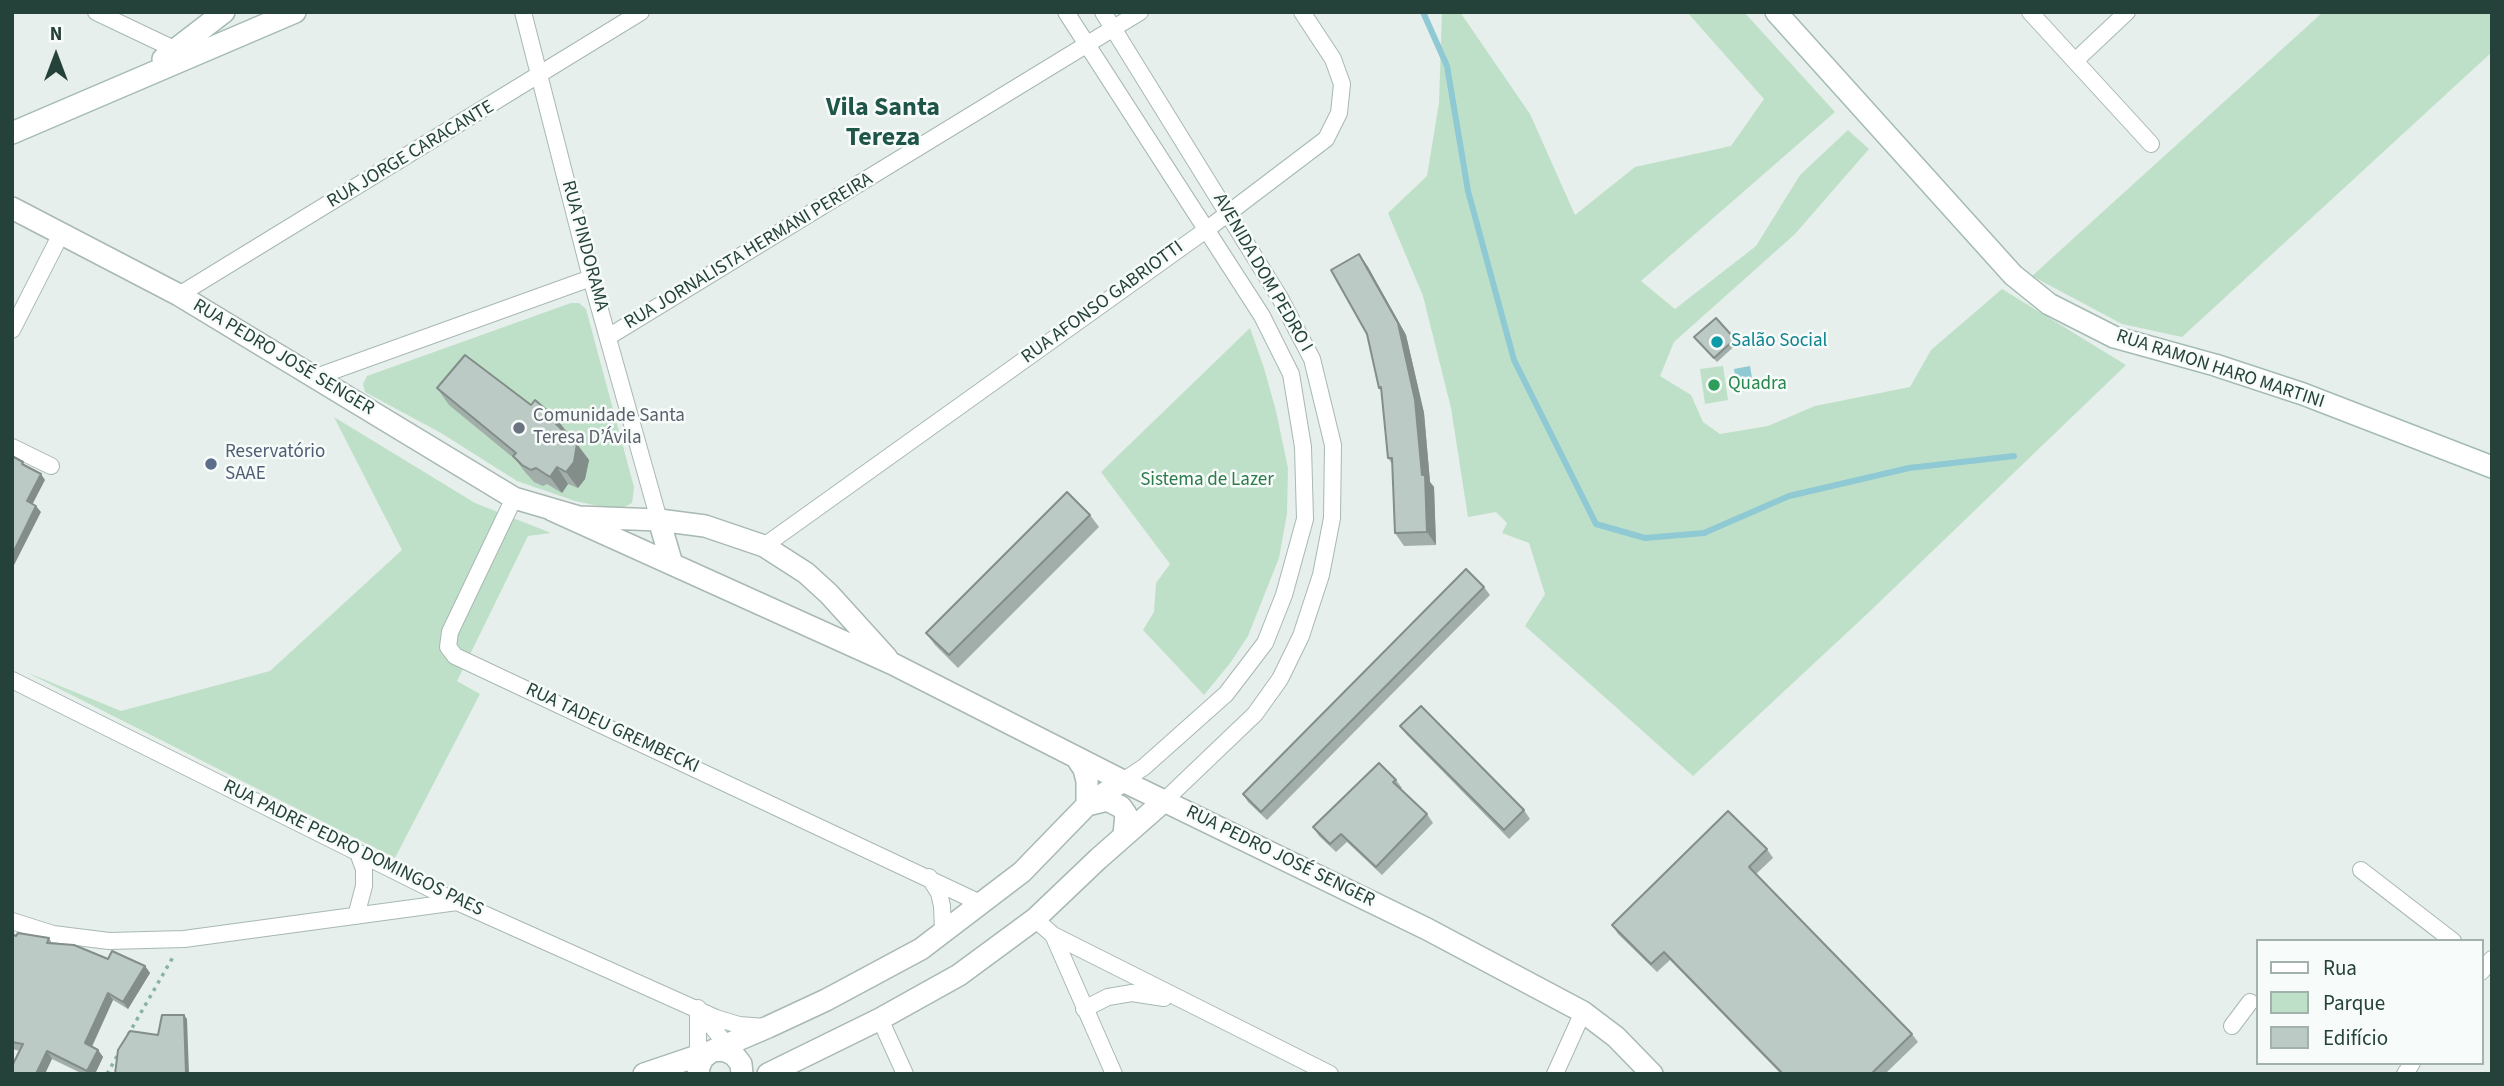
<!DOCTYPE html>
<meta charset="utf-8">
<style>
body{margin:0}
#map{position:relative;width:2504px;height:1086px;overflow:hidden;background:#e6efeb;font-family:"Source Sans 3",sans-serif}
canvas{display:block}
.frame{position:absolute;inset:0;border:14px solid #24423a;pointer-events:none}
.legend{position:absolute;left:2256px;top:939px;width:228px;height:126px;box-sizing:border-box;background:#f7fbf9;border:2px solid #a3b1ad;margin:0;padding:9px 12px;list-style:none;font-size:21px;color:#24423a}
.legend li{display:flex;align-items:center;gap:14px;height:35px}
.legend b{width:35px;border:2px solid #a3b1ad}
.north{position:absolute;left:21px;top:21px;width:70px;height:70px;-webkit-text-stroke:5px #f7fbf9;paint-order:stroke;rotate:0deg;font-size:19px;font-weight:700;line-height:28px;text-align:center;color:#24423a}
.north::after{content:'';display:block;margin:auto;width:24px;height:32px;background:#24423a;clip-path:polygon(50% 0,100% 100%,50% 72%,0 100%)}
</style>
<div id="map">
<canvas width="2504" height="1086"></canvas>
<div class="frame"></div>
<ul class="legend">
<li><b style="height:9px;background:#fff"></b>Rua</li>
<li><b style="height:19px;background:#bfe0c8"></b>Parque</li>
<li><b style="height:19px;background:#bbcac4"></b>Edifício</li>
</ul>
<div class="north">N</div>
</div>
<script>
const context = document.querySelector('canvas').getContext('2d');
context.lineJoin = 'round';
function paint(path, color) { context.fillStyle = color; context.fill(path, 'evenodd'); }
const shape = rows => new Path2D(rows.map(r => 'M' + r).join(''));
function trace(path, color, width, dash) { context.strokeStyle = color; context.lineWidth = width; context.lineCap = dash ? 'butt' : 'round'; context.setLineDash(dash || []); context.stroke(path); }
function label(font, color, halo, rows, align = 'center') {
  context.font = font + ' "Source Sans 3",sans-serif'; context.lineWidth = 5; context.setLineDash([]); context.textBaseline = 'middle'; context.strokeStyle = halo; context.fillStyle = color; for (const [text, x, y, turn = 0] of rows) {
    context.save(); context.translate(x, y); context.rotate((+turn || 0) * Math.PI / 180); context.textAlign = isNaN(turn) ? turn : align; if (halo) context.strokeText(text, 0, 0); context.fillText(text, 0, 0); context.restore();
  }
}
paint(shape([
 [1442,12,1460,12,1530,114,1575,215,1635,167,1731,146,1764,99,1687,12,1744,12,1835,112,1641,281,1675,309,1756,246,1800,175,1848,130,1869,149,1795,234,1674,342,1660,376,1691,395,1703,422,1720,434,1768,426,1815,406,1910,387,1931,350,2002,289,2126,365,1866,615,1693,776,1525,626,1545,594,1529,543,1502,533,1507,523,1496,512,1468,517,1451,408,1423,296,1388,213,1427,176,1439,103],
 [2323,12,2492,12,2492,52,2182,337,2122,324,2032,276],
 [571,303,579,303,586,309,634,487,632,503,618,510,575,501,517,481,441,433,365,392,363,384,367,376],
 [1250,328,1264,368,1276,411,1288,468,1287,514,1279,558,1248,636,1231,662,1204,695,1143,630,1154,612,1156,583,1170,564,1101,472],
 [1723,366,1728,400,1705,404,1700,369],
 [334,417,475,503,551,533,528,536,457,681,480,694,395,858,26,672,121,711,270,671,402,550]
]), '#bfe0c8');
paint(shape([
 [1750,366,1754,390,1738,392,1734,369]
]), '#8ec9d4');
trace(shape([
 [1423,12,1447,66,1468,191,1514,360,1596,524,1645,538,1704,533,1789,496,1909,468,2014,456]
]), '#8ec9d4', 6);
const minor = shape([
 [96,12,176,50],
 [523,12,591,278,659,520],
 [1066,12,1262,316,1291,374,1303,447,1305,519,1284,595,1265,643,1226,694,1144,767,1123,781],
 [1103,12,1280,298,1312,359,1333,445,1332,518,1321,575,1301,636,1280,679,1255,714,1164,801],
 [2030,12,2151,144],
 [2075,61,2127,12],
 [179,295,641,12],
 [12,330,61,234],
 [608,337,1140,12],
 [316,377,591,278],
 [12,447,51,466],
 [514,498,450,632,448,647,455,656,980,903],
 [764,546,1206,230,1326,139,1339,113,1342,84,1333,59,1302,12],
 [12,680,457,902,716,1018,739,1025,765,1027],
 [2361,870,2453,941],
 [929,877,939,893,942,906,943,930],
 [356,916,364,886,364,869,358,853],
 [1035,919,1053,935,1114,1074],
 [12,921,53,934,109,941,184,939,457,902],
 [1053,935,1330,1074],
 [2481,972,2492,959],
 [698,1008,698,1065],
 [1084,1009,1108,997,1132,993,1164,998],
 [701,1013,733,1053],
 [880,1019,905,1074],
 [2232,1026,2250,1002],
 [1555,1074,1583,1012],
 [2405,1074,2412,1063]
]);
const tertiary = shape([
 [12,208,179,295,514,498,579,517,659,520,705,526,764,546,806,573,829,594,887,658],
 [552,510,893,664,1123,781,1427,929,1583,1012,1616,1037,1652,1074],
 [659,520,672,564],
 [1076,757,1084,769,1087,781,1087,805,1107,800,1121,807,1126,814,1124,835],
 [644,1074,712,1051,768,1027,826,1000,921,949,1022,872,1087,805,1123,781],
 [699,1074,698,1069,703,1058,712,1051,724,1050,734,1055,741,1064,742,1074],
 [768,1074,880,1019,959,975,1035,919,1098,859,1164,801]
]);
const secondary = shape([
 [1776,12,2013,275,2049,304,2114,337,2215,365,2303,394,2492,467],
 [163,59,224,12],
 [12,133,295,12]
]);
trace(minor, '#a8b8b2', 18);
trace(tertiary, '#a8b8b2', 24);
trace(secondary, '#a4bbb3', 24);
trace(shape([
 [128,1035,173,957],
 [107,1074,120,1051]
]), '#86b3a5', 3.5, [3.5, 5]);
trace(minor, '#fff', 16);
trace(tertiary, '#fff', 21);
trace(secondary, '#fff', 21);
paint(shape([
 [1359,254,1368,267,1406,335,1424,413,1430,482,1434,487,1436,545,1404,546,1395,533,1393,465,1388,458,1381,391,1379,388],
 [1694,337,1735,339,1738,343,1717,362],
 [437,388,531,405,569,435,589,460,585,479,578,488,568,484,562,493,547,484,543,486,534,482,525,472,516,460,449,405],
 [1090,515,1099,527,958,668,935,645,926,633],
 [1484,587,1490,595,1267,820,1248,802,1243,794],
 [1400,726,1524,810,1530,819,1509,839,1406,734],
 [1396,780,1402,788,1401,789,1427,814,1433,823,1382,875,1347,842,1336,852,1319,836,1313,827],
 [1767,849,1773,858,1756,874,1912,1034,1918,1042,1885,1074,1781,1074,1670,960,1657,972,1618,934,1612,925],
 [12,934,16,936,49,938,52,943,108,959,145,966,150,973,128,1009,113,1000,92,1047,98,1050,103,1057,95,1074,83,1074,52,1059,12,1049]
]), '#a1aea9');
paint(shape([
 [1359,254,1368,267,1406,335,1424,413,1430,482,1434,487,1436,545,1427,532,1422,475],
 [557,419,569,435,556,424],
 [577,444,589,460,585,479,578,488,566,472],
 [557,467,568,484,562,493,550,477],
 [41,474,45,480,31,507,27,501],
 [36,506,41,512,12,569,12,555],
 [145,966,150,973,128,1009,123,1002],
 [108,993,113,1000,90,1050,85,1043],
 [184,1015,187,1019,189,1074,186,1073],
 [98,1050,103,1057,95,1074,89,1074,87,1071],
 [47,1051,52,1059,45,1074,36,1074]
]), '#838d89');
const building = shape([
 [1359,254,1398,323,1415,400,1422,475,1425,475,1427,532,1395,533,1392,458,1388,458,1381,387,1379,388,1367,334,1331,270,1359,254],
 [1716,318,1735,339,1714,358,1694,337,1716,318],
 [465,355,531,405,535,400,557,419,556,424,577,444,574,462,566,472,557,467,550,477,536,468,531,470,522,465,513,456,516,453,437,388,465,355],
 [12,456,23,462,22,464,41,474,27,501,36,506,12,555,12,456],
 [1067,492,1090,515,949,655,926,633,1067,492],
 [1466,569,1484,587,1261,812,1243,794,1466,569],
 [1421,706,1524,810,1504,830,1400,726,1421,706],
 [1379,763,1396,780,1393,782,1427,814,1376,867,1341,834,1330,844,1313,827,1379,763],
 [1728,811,1767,849,1749,867,1912,1034,1871,1074,1783,1074,1664,952,1651,964,1612,925,1728,811],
 [18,933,49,938,47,943,74,945,108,959,112,951,145,966,123,1002,108,993,85,1043,98,1050,87,1071,47,1051,36,1074,12,1074,12,1066,23,1044,12,1042,12,934,16,936,18,933],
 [162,1015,184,1015,186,1073,115,1074,118,1050,130,1031,158,1035,162,1015]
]);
paint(building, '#bbcac4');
trace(building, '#838d89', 2);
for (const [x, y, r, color] of [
 [1717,342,7,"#0f9aa8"],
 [1714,385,7,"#2e9e5b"],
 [519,428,7,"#6b7280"],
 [211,464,7,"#5c6f8a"]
]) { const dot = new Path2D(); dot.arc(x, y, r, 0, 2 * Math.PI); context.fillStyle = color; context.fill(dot); trace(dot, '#f7fbf9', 2.5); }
label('19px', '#24423a', '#f7fbf9', [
 ["RUA JORGE CARACANTE",411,155,-31],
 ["RUA PINDORAMA",584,246,75],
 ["RUA JORNALISTA HERMANI PEREIRA",749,252,-31],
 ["AVENIDA DOM PEDRO I",1262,273,60],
 ["RUA AFONSO GABRIOTTI",1103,303,-36],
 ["RUA PEDRO JOSÉ SENGER",283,358,31],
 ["RUA RAMON HARO MARTINI",2220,370,18],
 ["RUA TADEU GREMBECKI",612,729,25],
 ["RUA PADRE PEDRO DOMINGOS PAES",353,849,26],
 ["RUA PEDRO JOSÉ SENGER",1280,857,26]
]);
label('19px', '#0d838f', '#f7fbf9', [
 ["Salão Social",1731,342]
], 'left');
label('19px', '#27864d', '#f7fbf9', [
 ["Quadra",1728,385]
], 'left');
label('19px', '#5b616d', '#f7fbf9', [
 ["Comunidade Santa",533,417],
 ["Teresa D’Ávila",533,439]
], 'left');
label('19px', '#4e5e75', '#f7fbf9', [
 ["Reservatório",225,453],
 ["SAAE",225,475]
], 'left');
label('19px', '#2d7a4b', '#f7fbf9', [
 ["Sistema de Lazer",1207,481]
]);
label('bold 26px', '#1f5548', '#f7fbf9', [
 ["Vila Santa",883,109],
 ["Tereza",883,139]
]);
</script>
